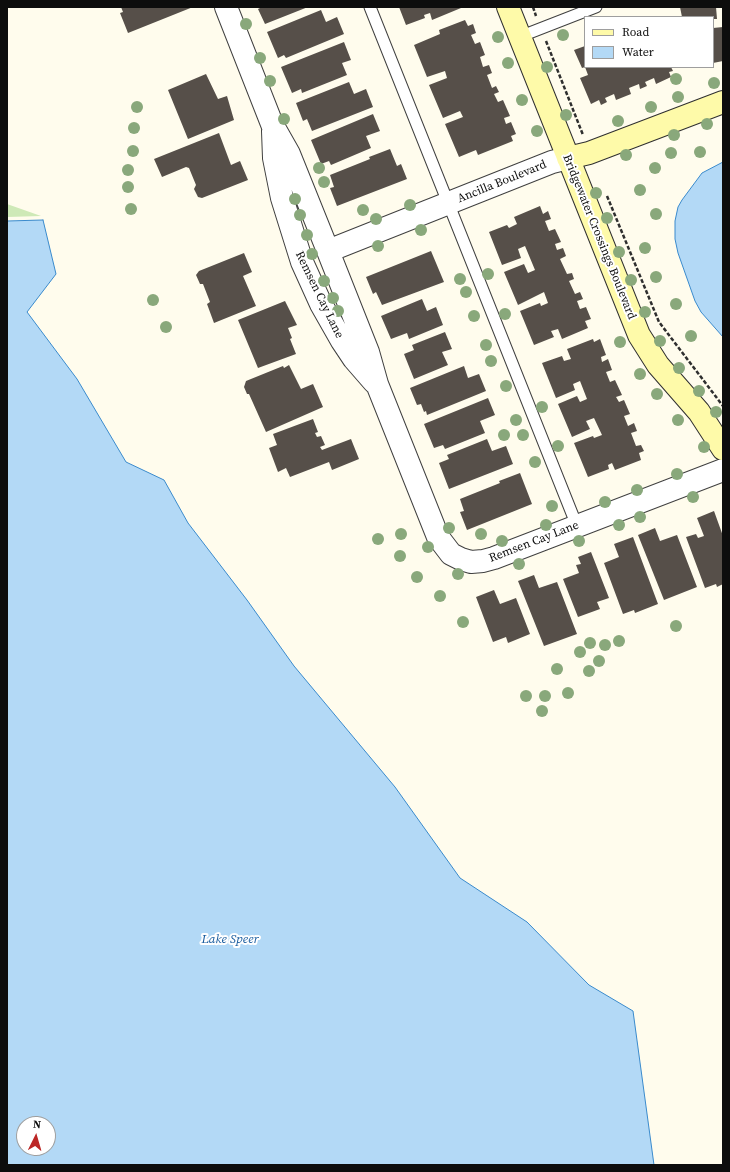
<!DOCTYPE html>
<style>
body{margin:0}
#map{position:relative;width:730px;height:1172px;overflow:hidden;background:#fffced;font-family:"Source Serif 4",serif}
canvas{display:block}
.frame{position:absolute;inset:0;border:8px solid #0d0d0d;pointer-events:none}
.legend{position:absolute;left:584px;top:16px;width:130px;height:52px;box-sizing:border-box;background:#fff;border:1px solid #9e9e9e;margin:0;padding:5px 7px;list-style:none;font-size:12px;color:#0d0d0d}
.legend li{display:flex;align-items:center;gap:8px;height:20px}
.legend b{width:20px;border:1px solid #9e9e9e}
.north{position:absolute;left:16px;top:1116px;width:40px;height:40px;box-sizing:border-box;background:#fff;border:1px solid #9e9e9e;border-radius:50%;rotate:5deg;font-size:11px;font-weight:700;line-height:16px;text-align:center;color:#0d0d0d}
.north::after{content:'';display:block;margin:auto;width:14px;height:18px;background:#bc2726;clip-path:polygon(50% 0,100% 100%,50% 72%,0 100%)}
</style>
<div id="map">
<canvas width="730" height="1172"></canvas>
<div class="frame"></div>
<ul class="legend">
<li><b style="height:5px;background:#fefaa9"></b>Road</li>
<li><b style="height:11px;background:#b3d9f6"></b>Water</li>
</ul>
<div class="north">N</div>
</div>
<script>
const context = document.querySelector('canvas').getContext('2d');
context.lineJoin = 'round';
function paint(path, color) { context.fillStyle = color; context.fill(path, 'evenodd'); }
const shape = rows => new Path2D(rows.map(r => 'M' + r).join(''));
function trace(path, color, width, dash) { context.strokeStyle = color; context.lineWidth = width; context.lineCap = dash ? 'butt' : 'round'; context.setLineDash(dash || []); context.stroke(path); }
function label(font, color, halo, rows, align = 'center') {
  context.font = font + ' "Source Serif 4",serif'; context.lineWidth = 4; context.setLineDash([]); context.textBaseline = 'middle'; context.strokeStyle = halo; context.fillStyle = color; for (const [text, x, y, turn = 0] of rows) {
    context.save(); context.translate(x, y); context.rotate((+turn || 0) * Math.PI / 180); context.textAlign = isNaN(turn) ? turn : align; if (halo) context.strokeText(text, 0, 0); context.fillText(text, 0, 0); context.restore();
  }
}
paint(shape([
 [7,204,41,216,7,217]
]), '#cee9b7');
const water = shape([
 [723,162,723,337,701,312,695,301,678,253,675,239,675,221,678,207,682,200,702,173,723,162],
 [43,220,56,274,27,312,77,379,126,462,164,480,188,523,247,600,294,666,395,787,460,878,527,922,589,985,633,1011,654,1165,7,1165,7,221,43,220],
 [24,1124,48,1124,48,1148,24,1148,24,1124]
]);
paint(water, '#b3d9f6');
trace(water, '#3a8acc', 1);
paint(shape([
 [121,7,193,7,128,33,120,13,123,12],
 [262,7,308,7,265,24,258,9],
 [399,7,460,7,461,8,432,20,430,13,424,15,425,18,406,25],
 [680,7,716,7,717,19,713,19,713,17,682,17],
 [321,10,326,22,337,17,344,34,286,58,284,55,278,58,267,32],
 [465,20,468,26,473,24,476,33,471,35,475,44,480,42,485,55,480,57,483,67,489,65,492,73,487,75,492,88,496,86,499,92,494,94,498,102,503,100,510,116,504,118,506,124,511,122,516,134,511,136,513,141,478,155,476,150,459,157,445,124,463,117,460,111,443,118,429,85,447,78,445,71,427,77,414,45,440,34,439,30],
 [723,27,723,61,713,63,713,28],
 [344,42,351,60,342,63,347,75,302,93,301,89,292,93,281,67],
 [585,46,585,67,671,67,673,71,669,72,671,77,656,84,654,78,645,82,647,86,640,89,639,84,629,88,631,94,616,100,614,94,605,98,607,102,601,105,599,100,591,104,580,78,588,75,585,67,582,68,574,50],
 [206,74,218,99,227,96,234,120,188,139,168,90],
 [349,82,354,94,366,89,373,107,312,131,307,119,303,121,296,103],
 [373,114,380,131,366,136,371,148,331,165,329,161,321,164,311,140],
 [219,133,231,165,240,161,248,180,202,198,198,197,194,189,196,185,189,168,186,167,162,177,154,159],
 [390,149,397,166,401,164,407,179,337,206,330,188,334,187,330,175,370,159,369,157],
 [540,206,543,214,548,211,551,219,545,221,549,231,555,229,561,242,555,244,557,250,563,248,566,256,560,259,567,274,572,273,574,279,569,281,575,294,580,292,583,299,577,301,580,309,586,307,591,319,585,321,588,328,562,339,558,329,551,331,554,337,534,345,520,311,540,303,541,306,548,303,544,292,518,305,504,272,524,264,528,273,535,270,525,246,518,249,521,258,502,265,489,232,507,225,509,228,517,224,514,217],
 [431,251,444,282,382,305,376,292,373,294,366,277],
 [244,253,252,272,243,276,256,306,214,323,207,304,210,302,203,284,200,284,196,275,199,271],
 [422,299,427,311,436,307,443,325,409,339,407,333,391,339,381,316],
 [285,301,297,325,288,328,292,338,290,339,296,354,258,368,238,320],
 [445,332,452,349,442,352,448,365,414,379,404,354,414,350,412,345],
 [593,339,594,342,600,339,606,355,601,357,602,362,608,359,612,370,606,372,610,382,615,380,622,395,616,397,619,402,624,400,630,414,624,416,628,426,634,423,637,431,631,433,636,446,641,445,644,451,639,453,641,460,615,470,612,463,608,465,609,469,588,477,574,443,593,436,594,438,602,435,594,418,586,421,590,429,572,437,558,404,577,396,580,402,587,399,580,381,573,384,575,390,556,398,542,363,562,356,564,361,571,359,567,349],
 [289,365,301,389,313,384,323,407,266,432,249,394,247,394,244,387,246,381,283,366,284,368],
 [464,366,468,378,479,374,486,391,427,415,426,411,424,412,421,404,417,405,410,388],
 [488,398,495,415,480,421,485,433,445,449,443,445,434,448,424,424],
 [313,419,318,432,315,433,317,437,321,436,325,445,320,447,322,450,351,439,359,459,332,470,329,462,290,477,286,468,278,472,269,448,277,445,273,434],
 [487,439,492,451,506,446,513,464,449,489,439,463,449,459,447,455],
 [520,473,532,504,467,530,460,512,464,511,460,499,500,483,499,481],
 [714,511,723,536,723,584,717,587,716,584,705,588,686,537,696,534,698,538,704,536,697,518],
 [655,528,660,541,677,535,697,587,664,600,638,535],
 [633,537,658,604,635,613,634,610,623,614,604,563,619,557,614,544],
 [591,552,609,598,597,602,600,609,578,617,563,579,579,573,576,565,581,564,578,557],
 [534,575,539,588,557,582,577,634,544,646,518,581],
 [494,590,500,604,516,598,530,634,508,643,506,637,493,642,476,597]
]), '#564f49');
const lane = shape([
 [370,7,577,526],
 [519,37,596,7]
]);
const street = shape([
 [226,7,272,124,289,154,328,251,368,352,377,384,438,537,451,554,461,559,471,562,483,561,494,558,723,470],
 [273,131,274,158,282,198,302,262,321,304,342,341,354,359,374,382],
 [328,251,552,162,568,158]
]);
const secondary = shape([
 [508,7,639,335,658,365,699,412,723,449],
 [568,158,589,153,723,102]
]);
trace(lane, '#404040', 13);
trace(street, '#404040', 24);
trace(secondary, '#2f2f2f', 24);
trace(shape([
 [533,7,536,16],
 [546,41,583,135],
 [607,196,659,322,723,406]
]), '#2f2f2f', 2.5, [4, 2]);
trace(lane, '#fff', 11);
trace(street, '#fff', 22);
trace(secondary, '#fefaa9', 22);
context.fillStyle = '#89a87b';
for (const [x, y] of [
 [246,24],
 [563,35],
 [498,37],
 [260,58],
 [508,63],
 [547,67],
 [676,79],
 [270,81],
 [714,83],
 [678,97],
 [522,100],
 [137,107],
 [651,107],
 [566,115],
 [284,119],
 [618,121],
 [707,124],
 [134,128],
 [537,131],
 [674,135],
 [133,151],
 [700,152],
 [671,153],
 [626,155],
 [319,168],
 [655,168],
 [128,170],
 [324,182],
 [128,187],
 [640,190],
 [596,193],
 [295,199],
 [410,205],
 [131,209],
 [363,210],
 [656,214],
 [300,215],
 [607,218],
 [376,219],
 [421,230],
 [307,235],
 [378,246],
 [645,248],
 [619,252],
 [312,254],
 [488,274],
 [656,277],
 [460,279],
 [631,280],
 [324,281],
 [466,292],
 [333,298],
 [153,300],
 [676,304],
 [338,311],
 [645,312],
 [505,314],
 [474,316],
 [166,327],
 [691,336],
 [660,341],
 [620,342],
 [486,345],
 [491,361],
 [679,368],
 [640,374],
 [506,386],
 [699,391],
 [657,394],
 [542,407],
 [716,412],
 [516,420],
 [678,420],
 [504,435],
 [523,435],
 [558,446],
 [704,447],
 [535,462],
 [677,474],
 [637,490],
 [693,497],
 [605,502],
 [552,506],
 [640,517],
 [546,525],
 [619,525],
 [449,528],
 [401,534],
 [481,534],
 [378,539],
 [502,541],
 [579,541],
 [428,547],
 [400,556],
 [519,564],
 [458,574],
 [417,577],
 [440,596],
 [463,622],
 [676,626],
 [619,641],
 [590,643],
 [605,645],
 [580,652],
 [599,661],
 [557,669],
 [589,671],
 [568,693],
 [526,696],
 [545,696],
 [542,711]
]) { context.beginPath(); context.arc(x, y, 6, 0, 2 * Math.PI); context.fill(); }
label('12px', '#0d0d0d', '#fff', [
 ["Ancilla Boulevard",502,182,-22],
 ["Bridgewater Crossings Boulevard",599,237,68],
 ["Remsen Cay Lane",319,295,64],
 ["Remsen Cay Lane",534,542,-21]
]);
label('italic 13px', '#175b9e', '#fff', [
 ["Lake Speer",230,940]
]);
</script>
